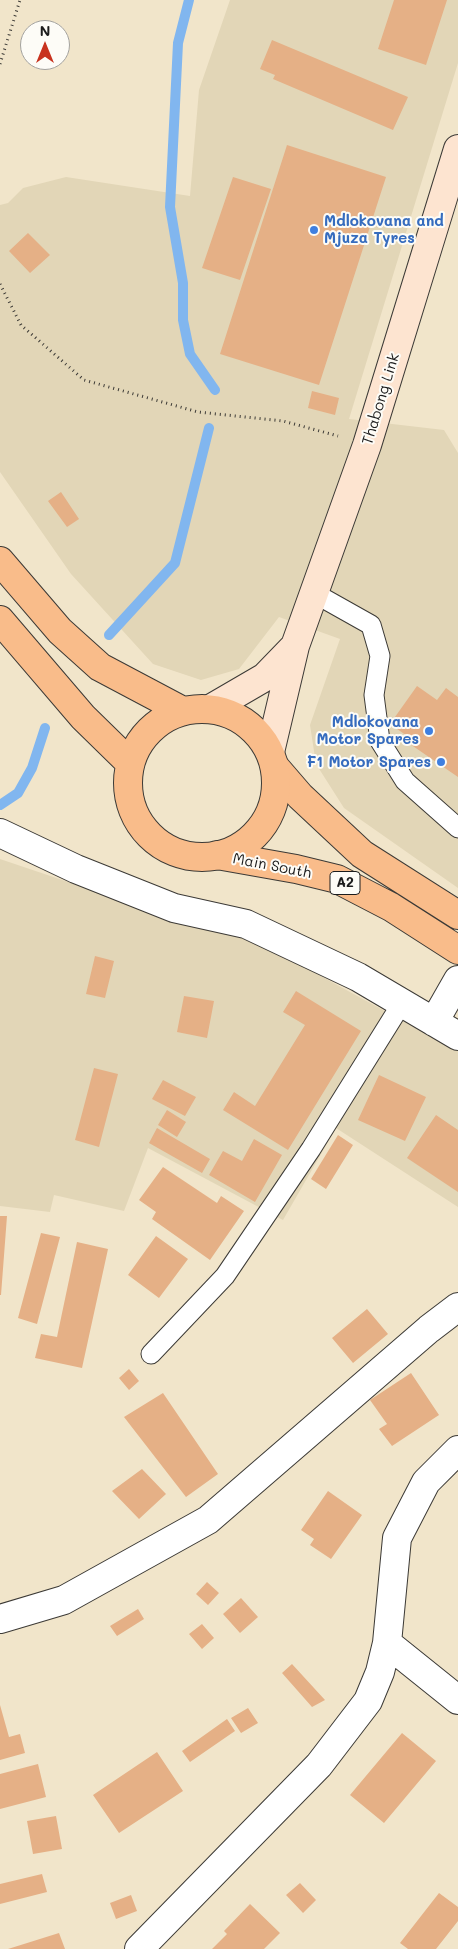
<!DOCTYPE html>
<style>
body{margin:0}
#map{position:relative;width:458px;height:1949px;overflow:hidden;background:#f1e5ca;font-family:Mali,sans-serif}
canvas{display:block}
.north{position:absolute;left:20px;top:20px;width:50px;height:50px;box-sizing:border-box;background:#fdfcf7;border:1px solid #a3a29f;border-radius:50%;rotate:0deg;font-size:14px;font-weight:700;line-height:20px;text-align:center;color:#1c1c1c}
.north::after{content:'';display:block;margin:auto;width:18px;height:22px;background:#c8321e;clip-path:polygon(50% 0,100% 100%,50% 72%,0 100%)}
</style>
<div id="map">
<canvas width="458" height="1949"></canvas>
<div class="north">N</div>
</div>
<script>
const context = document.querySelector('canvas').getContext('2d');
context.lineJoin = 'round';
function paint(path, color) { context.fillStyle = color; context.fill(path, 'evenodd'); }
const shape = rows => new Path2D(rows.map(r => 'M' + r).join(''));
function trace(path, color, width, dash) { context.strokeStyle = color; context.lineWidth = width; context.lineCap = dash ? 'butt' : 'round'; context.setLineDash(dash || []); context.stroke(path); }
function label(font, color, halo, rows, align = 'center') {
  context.font = font + ' Mali,sans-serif'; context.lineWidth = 4; context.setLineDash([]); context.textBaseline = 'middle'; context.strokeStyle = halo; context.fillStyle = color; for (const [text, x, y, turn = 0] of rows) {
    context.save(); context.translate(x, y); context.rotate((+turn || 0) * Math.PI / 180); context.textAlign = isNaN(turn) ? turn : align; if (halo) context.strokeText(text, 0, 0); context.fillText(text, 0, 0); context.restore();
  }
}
paint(shape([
 [230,0,458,0,458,63,349,419,444,430,458,453,458,888,344,808,316,764,310,725,340,639,279,617,239,669,201,680,153,664,71,574,0,472,0,205,8,203,23,188,66,177,190,196,199,90],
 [0,859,163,914,264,945,458,1051,458,1207,336,1128,283,1220,148,1148,124,1211,54,1195,50,1212,0,1206]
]), '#e2d6b7');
trace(shape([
 [189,0,178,43,170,207,183,283,183,320,190,354,215,390],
 [109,635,175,563,209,428],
 [0,805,18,793,32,768,45,728]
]), '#81b6ef', 10);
paint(shape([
 [394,0,447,0,426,65,378,49],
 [272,40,408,97,393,130,273,79,275,75,260,69],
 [287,145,386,177,319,385,220,354],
 [233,177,271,189,240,280,202,268],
 [28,233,50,255,30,273,9,251],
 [312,391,339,398,335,415,308,408],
 [61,492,79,519,67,527,48,501],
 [417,686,437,700,446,688,458,697,458,777,407,742,410,738,390,724],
 [95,956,114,961,105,998,86,994],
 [296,991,361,1031,288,1150,223,1110,234,1092,255,1106,305,1025,283,1012],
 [184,996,214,1001,207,1038,177,1032],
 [94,1068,118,1074,99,1147,75,1140],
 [379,1075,426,1097,405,1141,358,1120],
 [163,1080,196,1097,185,1116,152,1099],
 [167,1110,186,1122,177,1137,158,1125],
 [436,1115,458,1130,458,1192,407,1158],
 [157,1128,210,1159,202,1173,149,1143],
 [338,1135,353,1145,326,1189,311,1179],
 [254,1139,282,1155,255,1202,209,1175,223,1151,242,1161],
 [163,1167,217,1203,221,1196,244,1211,210,1260,152,1219,156,1212,139,1200],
 [0,1216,7,1216,1,1295,0,1295],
 [41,1233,60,1237,37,1324,18,1318],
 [156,1236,188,1259,159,1298,128,1275],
 [77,1242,108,1249,82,1368,35,1358,41,1334,57,1337],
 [367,1309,388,1334,353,1363,332,1338],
 [129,1369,139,1381,129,1390,119,1378],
 [411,1373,439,1415,392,1446,379,1429,387,1424,370,1400],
 [163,1393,218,1474,186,1497,124,1417],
 [142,1469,166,1494,139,1519,112,1491],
 [328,1491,362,1515,331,1559,310,1545,314,1539,301,1530],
 [207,1582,219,1593,208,1605,196,1594],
 [241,1598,258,1617,240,1633,223,1614],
 [138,1609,144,1619,117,1636,110,1626],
 [202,1624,214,1638,202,1649,189,1634],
 [292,1664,325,1700,312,1707,282,1673],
 [0,1705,9,1737,20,1734,25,1753,0,1760],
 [248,1708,258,1723,241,1733,231,1718],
 [227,1719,235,1731,190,1762,182,1751],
 [402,1733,436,1761,384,1823,350,1795],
 [157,1752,183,1791,119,1833,93,1795],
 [38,1764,46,1797,0,1809,0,1774],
 [56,1816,62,1849,33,1854,27,1821],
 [42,1874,47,1892,0,1904,0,1884],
 [300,1883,316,1900,303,1913,286,1895],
 [439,1893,458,1907,458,1921,436,1949,408,1949,400,1943],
 [131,1895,137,1911,116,1919,110,1903],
 [250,1904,280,1933,264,1949,212,1949,227,1934,224,1931],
 [59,1933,65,1949,8,1949]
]), '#e5b086');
const service = shape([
 [314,593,371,625,380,656,374,695,380,741,405,781,458,828],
 [151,1354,225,1276,311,1149,402,1003]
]);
const minor = shape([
 [0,833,76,869,174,908,246,924,358,977,458,1036],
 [434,1022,458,980],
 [0,1619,64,1600,208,1520,429,1329,458,1307],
 [387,1643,458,1700],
 [139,1949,319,1765,368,1701,380,1672,387,1643,397,1538,426,1482,458,1450]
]);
const secondary = shape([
 [210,709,265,677,295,646],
 [270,752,295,646,367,445,458,149]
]);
const primary = shape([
 [275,767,300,796,362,854,458,915],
 [217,855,296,869,337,879,391,907,458,950]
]);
const trunk = shape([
 [0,561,60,631,100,667,183,711],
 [0,620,83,717,130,763],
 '128 783a74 74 0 1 1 148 0a74 74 0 1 1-148 0Z'
]);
trace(service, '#3c3a36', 21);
trace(minor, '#3c3a36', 30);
trace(secondary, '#3c3a36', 30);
trace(primary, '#3c3a36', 30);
trace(trunk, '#3c3a36', 30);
trace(shape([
 [0,64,20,0],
 [0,284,21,325,84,380,198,412,283,421,338,436]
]), '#3c3a36', 3, [1, 4]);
trace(service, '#fff', 19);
trace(minor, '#fff', 28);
trace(secondary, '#fde4d0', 28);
trace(primary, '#f9bc8a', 28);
trace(trunk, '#f9bc8a', 28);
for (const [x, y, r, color] of [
 [314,230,5,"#3f7fe0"],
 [429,731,5,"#3f7fe0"],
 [441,762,5,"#3f7fe0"]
]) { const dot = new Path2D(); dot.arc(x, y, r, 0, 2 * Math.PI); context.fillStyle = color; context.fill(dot); trace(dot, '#fdfcf7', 2); }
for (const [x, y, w] of [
 [345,883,30]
]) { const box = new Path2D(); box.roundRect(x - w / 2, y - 11.5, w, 23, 4); context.fillStyle = '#fdfcf7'; context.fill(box); trace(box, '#1c1c1c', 1); }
label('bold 14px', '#1c1c1c', null, [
 ["A2",345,883]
]);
label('bold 15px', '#366cbe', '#fdfcf7', [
 ["Mdlokovana and",324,221,"left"],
 ["Mjuza Tyres",324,238,"left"],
 ["Mdlokovana",419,722],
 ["Motor Spares",419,739],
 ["F1 Motor Spares",431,762]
], 'right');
label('15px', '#1c1c1c', '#fdfcf7', [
 ["Thabong Link",381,399,-73],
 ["Main South",272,866,11]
]);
</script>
